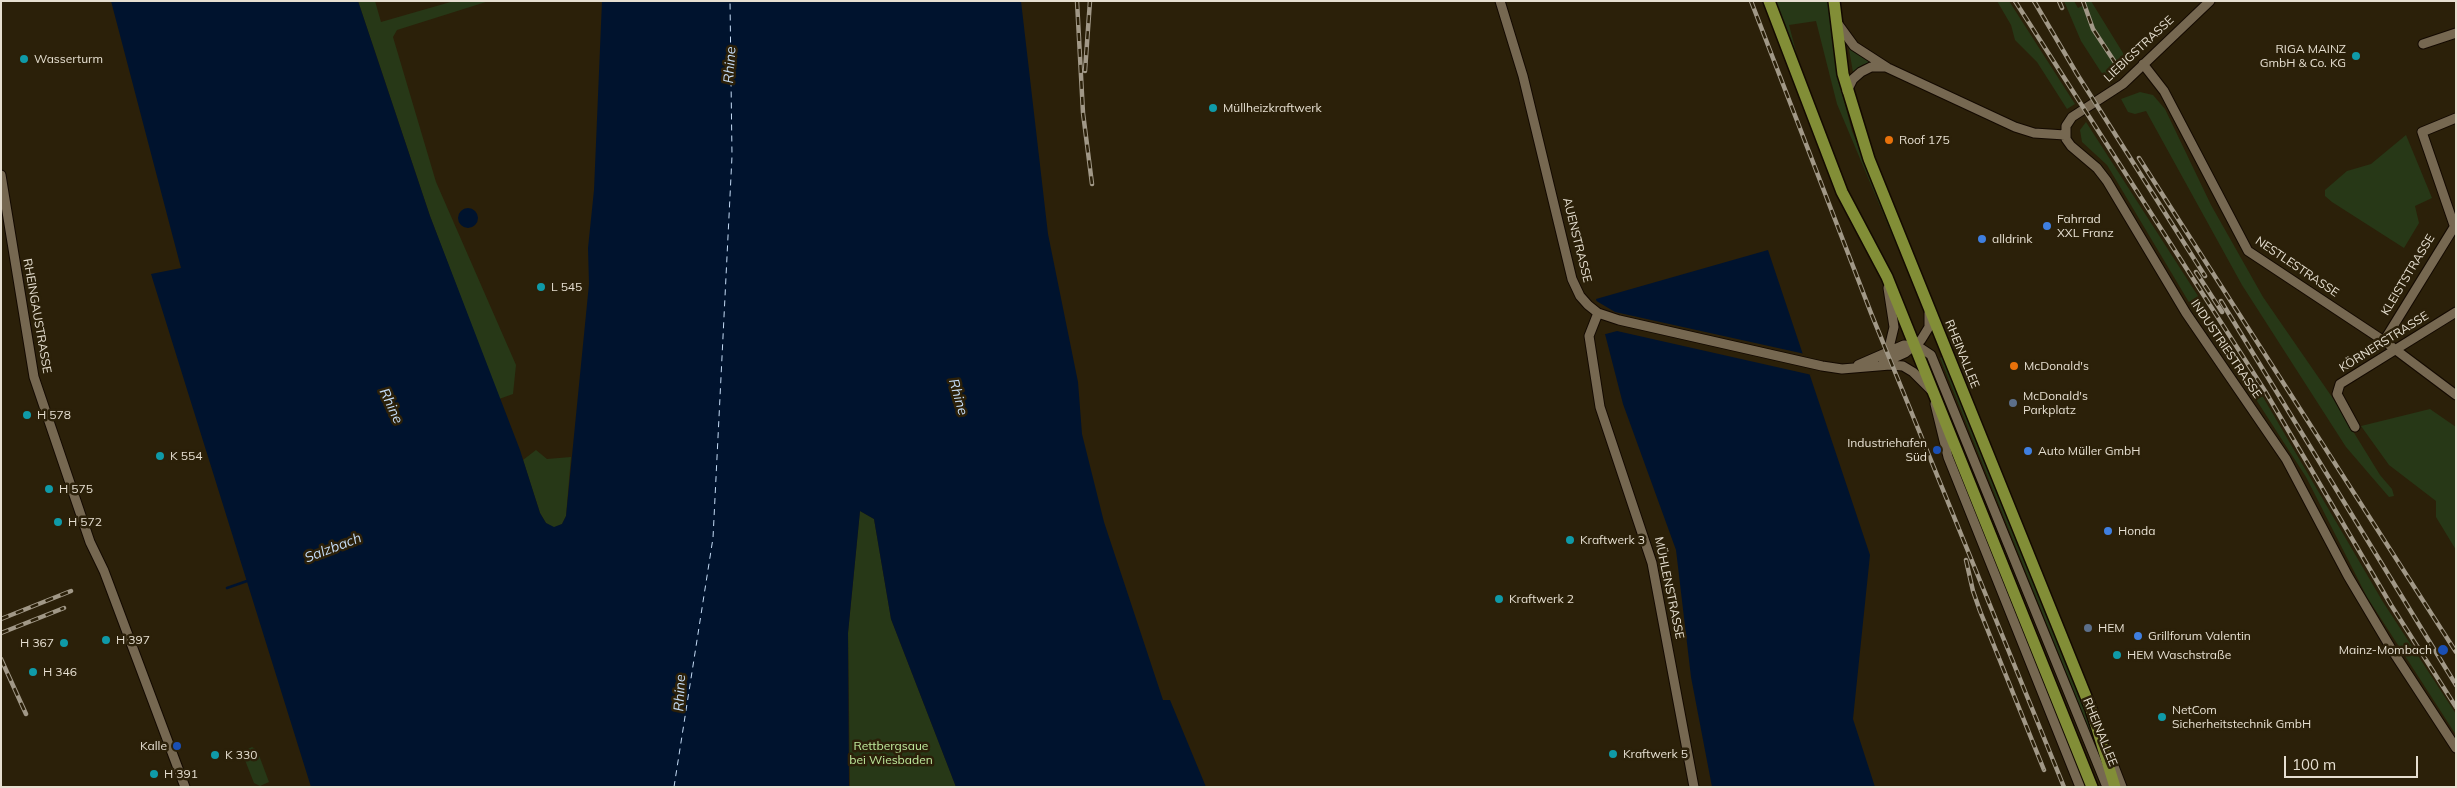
<!DOCTYPE html>
<meta charset="utf-8">
<style>
body{margin:0}
#map{position:relative;width:2457px;height:788px;overflow:hidden;background:#2b2009;font-family:Mulish,sans-serif}
canvas{display:block}
.frame{position:absolute;inset:0;border:2px solid #e6dfd1;pointer-events:none}
.scale{position:absolute;left:2284px;top:756px;width:134px;height:22px;box-sizing:border-box;border:2px solid #e6dfd1;border-top:0;padding-left:6px;font-size:15px;line-height:18px;white-space:nowrap;color:#e6dfd1;-webkit-text-stroke:4px #2b2009;paint-order:stroke}
</style>
<div id="map">
<canvas width="2457" height="788"></canvas>
<div class="frame"></div>
<div class="scale">100 m</div>
</div>
<script>
const context = document.querySelector('canvas').getContext('2d');
context.lineJoin = 'round';
function paint(path, color) { context.fillStyle = color; context.fill(path, 'evenodd'); }
const shape = rows => new Path2D(rows.map(r => 'M' + r).join(''));
function trace(path, color, width, dash) { context.strokeStyle = color; context.lineWidth = width; context.lineCap = dash ? 'butt' : 'round'; context.setLineDash(dash || []); context.stroke(path); }
function label(font, color, halo, rows, align = 'center') {
  context.font = font + ' Mulish,sans-serif'; context.lineWidth = 5; context.setLineDash([]); context.textBaseline = 'middle'; context.strokeStyle = halo; context.fillStyle = color; for (const [text, x, y, turn = 0] of rows) {
    context.save(); context.translate(x, y); context.rotate((+turn || 0) * Math.PI / 180); context.textAlign = isNaN(turn) ? turn : align; if (halo) context.strokeText(text, 0, 0); context.fillText(text, 0, 0); context.restore();
  }
}
paint(shape([
 [358,1,375,1,381,22,454,1,489,1,397,30,393,37,436,182,516,365,513,394,499,399,430,216],
 [1776,1,1828,1,1838,78,1852,131,1911,273,1898,249,1837,104,1816,21,1789,25,1800,67,1799,67],
 [1997,1,2009,1,2075,104,2067,109,2037,62,2015,40,2011,25],
 [2064,1,2074,1,2078,8,2084,5,2083,1,2091,1,2123,53,2124,62,2116,76,2108,80,2101,72,2081,41],
 [1848,44,1872,62,1862,65,1853,72],
 [2140,92,2153,95,2165,109,2211,205,2263,297,2332,397,2380,475,2392,489,2394,496,2389,497,2346,447,2242,285,2146,111,2135,114,2128,112,2121,99],
 [2086,122,2263,397,2383,602,2456,714,2456,735,2367,597,2306,477,2257,401,2193,309,2107,165,2082,142,2080,130],
 [2406,135,2432,198,2415,206,2419,223,2404,248,2332,202,2325,196,2325,190,2347,171,2371,164],
 [1943,356,2097,738,2111,784,1940,358],
 [2430,409,2456,427,2456,550,2436,517,2436,501,2389,465,2361,426],
 [536,450,547,459,571,457,566,516,562,524,554,528,546,523,540,513,523,460],
 [860,511,874,519,891,619,956,787,850,787,848,633],
 [252,747,257,750,269,782,260,786,254,783,243,755,246,750]
]), '#273817');
paint(shape([
 [111,1,358,1,430,216,520,450,540,513,546,523,554,527,562,524,566,516,589,284,588,248,594,190,602,1,1021,1,1048,234,1078,382,1082,434,1104,522,1163,700,1170,700,1206,787,956,787,891,619,874,519,860,511,848,633,849,787,311,787,151,274,181,268],
 '458 218a10 10 0 1 1 20 0a10 10 0 1 1-20 0Z',
 [1768,250,1870,555,1853,719,1875,787,1712,787,1691,677,1676,550,1623,404,1596,299]
]), '#00132e');
paint(shape([
 [1593,299,1615,312,1805,354,1812,375,1617,331,1602,335]
]), '#2b2009');
trace(shape([
 [227,588,247,581]
]), '#00132e', 2.5);
trace(shape([
 [674,787,713,538,732,156,730,1]
]), '#c5dcf6', 1, [6, 5]);
const minor = shape([
 [1500,1,1523,76,1572,279,1580,296,1588,305,1598,313,1619,320,1822,366,1842,369,1890,365,1903,366,1913,372,1931,390],
 [2210,1,2123,84,2072,117,2066,126,2066,139,2071,146,2097,168,2107,181,2186,313,2286,459,2348,576,2392,650,2456,748],
 [1838,24,1854,46,1888,68,2015,127,2034,133,2065,135],
 [2423,44,2456,33],
 [2143,64,2164,91,2248,251,2384,341,2456,395],
 [1847,91,1853,79,1861,72,1871,67,1885,67],
 [1,175,34,377,90,542,104,571,185,787],
 [2454,225,2422,132,2456,118],
 [1598,313,1589,336,1600,407,1652,563,1694,787],
 [2384,341,2456,224],
 [1888,352,1894,327,1888,288],
 [1883,363,1905,353,1921,340,1929,327,1929,313],
 [1858,365,1904,345,1919,347,1931,355,2107,787],
 [1935,404,1948,457,2080,787],
 [2355,427,2337,394,2340,384,2456,312],
 [2113,764,2122,787]
]);
const major = shape([
 [1769,1,1842,192,1887,277,2092,787],
 [1834,1,1843,74,1869,159,2091,709,2115,787]
]);
trace(minor, '#130900', 11);
trace(major, '#130900', 14);
trace(minor, '#766851', 9);
trace(major, '#828e37', 11);
const rail = shape([
 [1077,1,1083,113,1092,184],
 [1751,1,1871,313,2064,787],
 [2015,1,2265,391,2391,605,2456,707],
 [2034,1,2077,74,2205,276],
 [2059,1,2062,8],
 [2083,1,2093,29,2116,64],
 [1085,71,1090,1],
 [2139,158,2456,652],
 [2196,272,2222,312],
 [2221,301,2456,685],
 [1966,560,1973,591,1980,611,2044,770],
 [1,619,71,591],
 [1,633,64,608],
 [1,659,26,714]
]);
trace(rail, '#a19887', 4.5);
trace(rail, '#2b2009', 2.5, [8]);
for (const [x, y, r, color] of [
 [2356,56,5,"#0f9aa8"],
 [24,59,5,"#0f9aa8"],
 [1213,108,5,"#0f9aa8"],
 [1889,140,5,"#e8710a"],
 [2047,226,5,"#3f7fe0"],
 [1982,239,5,"#3f7fe0"],
 [541,287,5,"#0f9aa8"],
 [2014,366,5,"#e8710a"],
 [2013,403,5,"#5c6f8a"],
 [27,415,5,"#0f9aa8"],
 [1937,450,5,"#1a4fb4"],
 [2028,451,5,"#3f7fe0"],
 [160,456,5,"#0f9aa8"],
 [49,489,5,"#0f9aa8"],
 [58,522,5,"#0f9aa8"],
 [2108,531,5,"#3f7fe0"],
 [1570,540,5,"#0f9aa8"],
 [1499,599,5,"#0f9aa8"],
 [2088,628,5,"#5c6f8a"],
 [2138,636,5,"#3f7fe0"],
 [106,640,5,"#0f9aa8"],
 [64,643,5,"#0f9aa8"],
 [2443,650,6,"#1a4fb4"],
 [2117,655,5,"#0f9aa8"],
 [33,672,5,"#0f9aa8"],
 [2162,717,5,"#0f9aa8"],
 [177,746,5,"#1a4fb4"],
 [1613,754,5,"#0f9aa8"],
 [215,755,5,"#0f9aa8"],
 [154,774,5,"#0f9aa8"]
]) { const dot = new Path2D(); dot.arc(x, y, r, 0, 2 * Math.PI); context.fillStyle = color; context.fill(dot); trace(dot, '#2b2009', 2); }
label('12px', '#e6dfd1', '#2b2009', [
 ["LIEBIGSTRASSE",2139,49,-43],
 ["AUENSTRASSE",1577,240,76],
 ["NESTLESTRASSE",2297,267,34],
 ["KLEISTSTRASSE",2408,275,-59],
 ["RHEINGAUSTRASSE",37,316,80],
 ["KÖRNERSTRASSE",2384,342,-32],
 ["INDUSTRIESTRASSE",2226,349,56],
 ["RHEINALLEE",1962,354,68],
 ["MÜHLENSTRASSE",1669,588,78],
 ["RHEINALLEE",2100,732,68]
]);
label('12px', '#e6dfd1', '#2b2009', [
 ["RIGA MAINZ",2346,49,"right"],
 ["GmbH & Co. KG",2346,63,"right"],
 ["Wasserturm",34,59],
 ["Müllheizkraftwerk",1223,108],
 ["Roof 175",1899,140],
 ["Fahrrad",2057,219],
 ["XXL Franz",2057,233],
 ["alldrink",1992,239],
 ["L 545",551,287],
 ["McDonald's",2024,366],
 ["McDonald's",2023,396],
 ["Parkplatz",2023,410],
 ["H 578",37,415],
 ["Industriehafen",1927,443,"right"],
 ["Süd",1927,457,"right"],
 ["Auto Müller GmbH",2038,451],
 ["K 554",170,456],
 ["H 575",59,489],
 ["H 572",68,522],
 ["Honda",2118,531],
 ["Kraftwerk 3",1580,540],
 ["Kraftwerk 2",1509,599],
 ["HEM",2098,628],
 ["Grillforum Valentin",2148,636],
 ["H 397",116,640],
 ["H 367",54,643,"right"],
 ["Mainz-Mombach",2432,650,"right"],
 ["HEM Waschstraße",2127,655],
 ["H 346",43,672],
 ["NetCom",2172,710],
 ["Sicherheitstechnik GmbH",2172,724],
 ["Kalle",167,746,"right"],
 ["Kraftwerk 5",1623,754],
 ["K 330",225,755],
 ["H 391",164,774]
], 'left');
label('12px', '#bfe99d', '#2b2009', [
 ["Rettbergsaue",891,746],
 ["bei Wiesbaden",891,760]
]);
label('italic 14px', '#c5dcf6', '#2b2009', [
 ["Rhine",730,65,-86],
 ["Rhine",958,397,74],
 ["Rhine",391,406,65],
 ["Salzbach",333,548,-21],
 ["Rhine",680,693,-87]
]);
</script>
